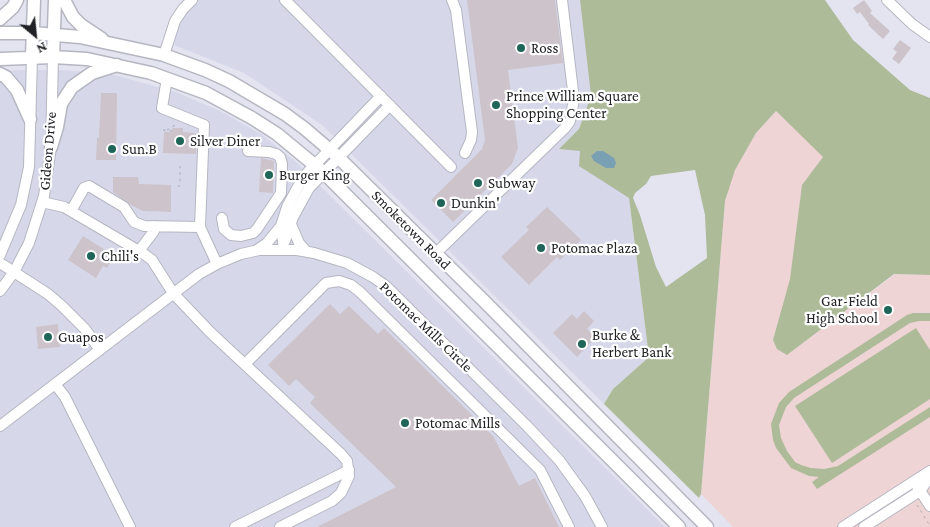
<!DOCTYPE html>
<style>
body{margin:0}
#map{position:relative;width:930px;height:527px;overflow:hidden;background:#e3e4f0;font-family:"Crimson Pro",serif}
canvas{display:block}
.north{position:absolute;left:10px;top:10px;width:50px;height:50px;-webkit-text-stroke:4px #fff;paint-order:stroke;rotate:152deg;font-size:14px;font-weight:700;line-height:20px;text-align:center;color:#212226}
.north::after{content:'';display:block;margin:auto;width:18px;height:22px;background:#212226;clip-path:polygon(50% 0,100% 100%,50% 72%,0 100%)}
</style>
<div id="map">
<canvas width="930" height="527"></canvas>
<div class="north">N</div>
</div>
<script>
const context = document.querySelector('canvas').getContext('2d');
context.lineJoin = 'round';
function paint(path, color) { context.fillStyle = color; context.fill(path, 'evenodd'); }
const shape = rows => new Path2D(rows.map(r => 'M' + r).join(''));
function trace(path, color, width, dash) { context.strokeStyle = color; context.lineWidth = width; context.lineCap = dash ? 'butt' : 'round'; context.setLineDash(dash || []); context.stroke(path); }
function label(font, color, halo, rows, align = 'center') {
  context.font = font + ' "Crimson Pro",serif'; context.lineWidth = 4.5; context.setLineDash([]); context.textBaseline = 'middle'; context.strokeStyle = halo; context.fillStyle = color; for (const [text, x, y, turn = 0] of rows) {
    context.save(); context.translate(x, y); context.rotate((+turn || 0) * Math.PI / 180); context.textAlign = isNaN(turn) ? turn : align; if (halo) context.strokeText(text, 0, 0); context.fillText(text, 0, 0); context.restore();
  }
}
paint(shape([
 [183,0,580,0,593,115,619,120,649,357,613,389,604,404,322,125,244,73,174,45],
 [19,70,62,70,111,74,176,92,220,111,261,134,294,160,665,527,0,527,0,72]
]), '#d6d8ea');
paint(shape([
 [776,111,824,156,788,354,895,274,930,275,930,527,733,527,701,494,725,201,734,170,756,133]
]), '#efd4d6');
paint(shape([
 [580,0,825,0,853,40,910,90,930,98,930,275,894,274,787,355,777,349,773,340,790,279,802,185,823,157,776,111,756,133,735,170,725,201,701,494,699,498,604,404,613,389,649,357,629,198,579,166,580,151,559,149,579,129,591,96],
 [695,170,705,215,707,258,666,287,656,267,640,215,633,198,635,193,646,184,651,176],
 [913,313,930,313,930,321,919,321,910,323,794,398,786,407,779,425,781,438,787,451,795,462,801,465,811,468,824,469,838,466,930,407,930,417,817,489,812,482,819,477,809,476,791,468,776,448,773,440,771,424,779,403,789,392,907,315],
 [916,328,930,350,930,399,832,463,795,406]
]), '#aebb99');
paint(shape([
 [597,151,603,151,614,158,616,163,614,168,606,168,594,161,591,156]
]), '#79a0b3');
paint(shape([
 [467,0,555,0,563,63,508,70,518,148,512,164,453,222,431,200,482,149,485,140],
 [864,0,872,11,870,13,890,31,883,39,868,25,869,24,860,12,857,14,853,8],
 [900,40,911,48,899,64,892,59,897,52,893,49],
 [101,93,117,93,116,160,96,160,97,138,99,138],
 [172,128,183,128,183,132,196,133,196,154,163,153,164,132,172,132],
 [261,158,274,161,273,193,259,192],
 [113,177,138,177,139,184,171,185,171,212,143,211,131,205,113,192],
 [547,207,581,240,560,260,557,257,529,285,501,257,529,230,526,227],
 [83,236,110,253,109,255,113,258,107,268,103,266,96,278,68,260],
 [330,304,340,314,349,306,378,334,384,328,493,436,519,486,535,478,559,527,317,527,396,487,310,403,315,397,296,379,289,386,268,365],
 [584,311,594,321,587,329,596,337,577,357,553,333,572,314,577,319],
 [58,324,60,347,38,349,36,327]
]), '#cdc3ca');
const minor = shape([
 [285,0,451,167],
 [452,0,456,10,472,132,471,140,465,153],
 [887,0,912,24,930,37],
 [164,55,175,21,183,9,192,0],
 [167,78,162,108,204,125,200,227,217,264],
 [42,202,64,207,144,254,152,260,173,293,210,332,341,454,347,461,349,476,341,493,332,501,280,527],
 [71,211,84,188,89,186,124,207,134,222,144,226,200,227],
 [222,218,224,229,231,235,241,236,253,233,257,229,281,193,282,164,280,157,276,154,269,152,248,151],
 [290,222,299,243,307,252],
 [285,241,293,217,309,188,390,105],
 [257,250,267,243,281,226],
 [284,250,281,226,287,207,300,183,308,172,381,96],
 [139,251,154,231,153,226],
 [435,254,565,128,570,121,574,99,562,0],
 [0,255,21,205,29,167,32,57],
 [0,263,48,294,62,306,85,329,100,350],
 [0,291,14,272,29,243,44,196,51,147,53,57],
 [245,364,326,283,339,281,351,285,360,292,540,470,569,527],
 [55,384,65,397,130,527],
 [0,426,199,274,217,264,241,254,259,250,297,250,314,253,347,263,373,277,387,287,527,426,559,460,585,496,602,527],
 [917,486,930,506],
 [235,527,349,470],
 [843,527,930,471],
 [864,527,920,491,930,477]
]);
const major = shape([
 [64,0,73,17,81,25,102,39],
 [0,19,13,7,17,0],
 [0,33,33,33,80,37,164,55,205,70,229,81,285,114,304,128,338,157,486,303,707,527],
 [32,57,34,0],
 [53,57,55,0],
 [0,59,53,57,87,59,151,73,206,93,252,118,277,134,323,172,679,527],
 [0,74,6,77,17,90,30,119],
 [51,147,57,127,61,104,72,87,92,73,117,65]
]);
trace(minor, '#b5b6c1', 12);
trace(major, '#b5b6c1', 15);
trace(shape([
 [163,130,172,131],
 [167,130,174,126,175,123],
 [178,187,180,185,180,166],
 [917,505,930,526]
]), '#a9aab3', 1, [2.5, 4]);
trace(minor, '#fff', 10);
trace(major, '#fff', 12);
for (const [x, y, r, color] of [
 [521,48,5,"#1f6558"],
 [496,105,5,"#1f6558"],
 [180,141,5,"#1f6558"],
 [112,149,5,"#1f6558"],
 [269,175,5,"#1f6558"],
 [478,183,5,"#1f6558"],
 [441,203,5,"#1f6558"],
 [541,248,5,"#1f6558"],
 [91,256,5,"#1f6558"],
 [888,310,5,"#1f6558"],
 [48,337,5,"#1f6558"],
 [582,344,5,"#1f6558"],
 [405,423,5,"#1f6558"]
]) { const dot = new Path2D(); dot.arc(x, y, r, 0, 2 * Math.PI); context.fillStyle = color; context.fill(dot); trace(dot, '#fff', 2); }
label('15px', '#212226', '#fff', [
 ["Ross",531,48],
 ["Prince William Square",506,96],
 ["Shopping Center",506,113],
 ["Silver Diner",190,141],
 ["Sun.B",122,149],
 ["Burger King",279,175],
 ["Subway",488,183],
 ["Dunkin'",451,203],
 ["Potomac Plaza",551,248],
 ["Chili's",101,256],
 ["Gar-Field",878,301,"right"],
 ["High School",878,318,"right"],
 ["Burke &",592,335],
 ["Herbert Bank",592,352],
 ["Guapos",58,337],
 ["Potomac Mills",415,423]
], 'left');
label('15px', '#212226', '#fff', [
 ["Gideon Drive",48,151,-85],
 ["Smoketown Road",411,230,45],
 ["Potomac Mills Circle",426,327,44]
]);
</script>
